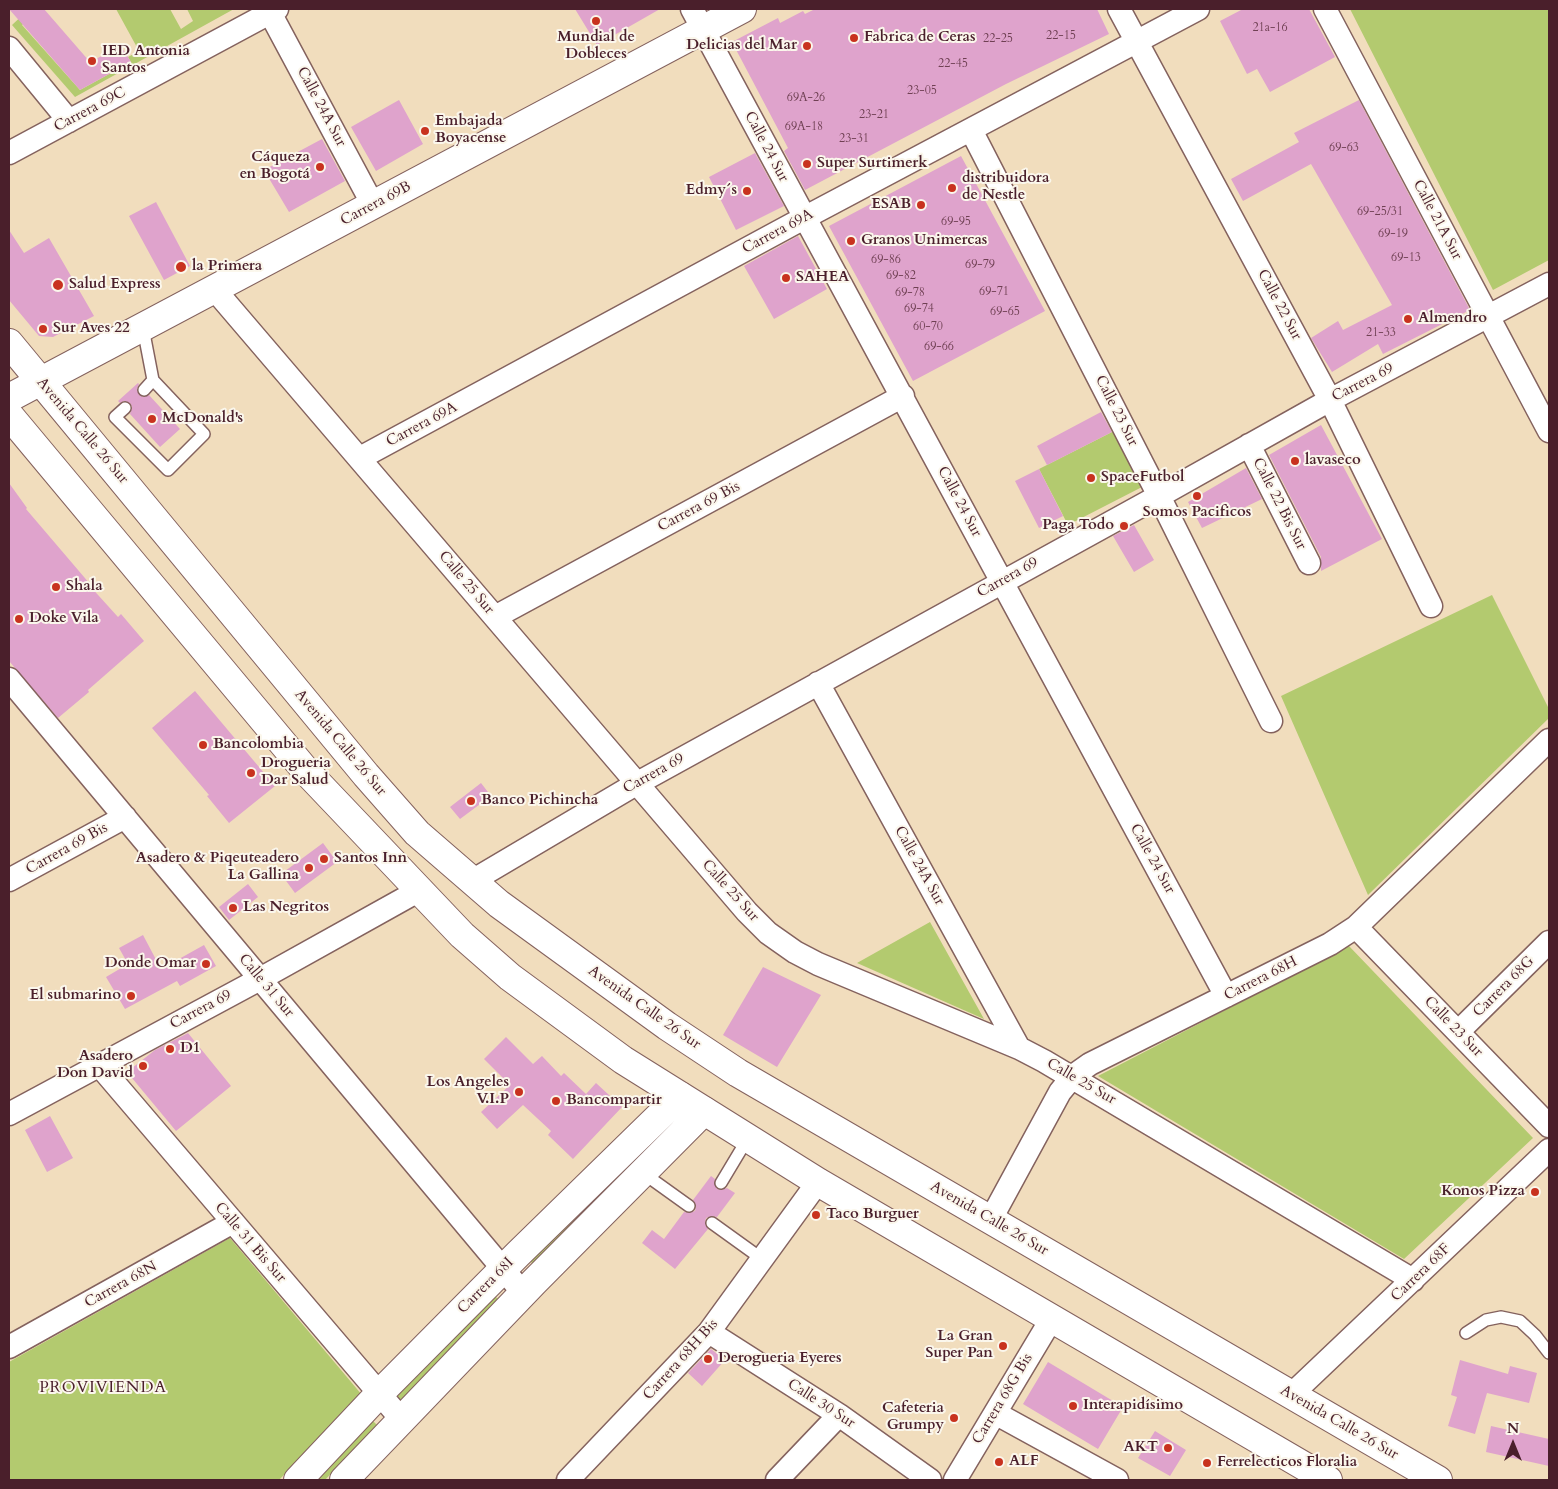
<!DOCTYPE html>
<meta charset="utf-8">
<style>
body{margin:0}
#map{position:relative;width:1558px;height:1489px;overflow:hidden;background:#f1ddbd;font-family:Cardo,serif}
canvas{display:block}
.frame{position:absolute;inset:0;border:10px solid #4a1f2b;pointer-events:none}
.north{position:absolute;left:1488px;top:1419px;width:50px;height:50px;-webkit-text-stroke:4px #fbf7ec;paint-order:stroke;rotate:0deg;font-size:14px;font-weight:700;line-height:20px;text-align:center;color:#4a1f2b}
.north::after{content:'';display:block;margin:auto;width:18px;height:22px;background:#4a1f2b;clip-path:polygon(50% 0,100% 100%,50% 72%,0 100%)}
</style>
<div id="map">
<canvas width="1558" height="1489"></canvas>
<div class="frame"></div>
<div class="north">N</div>
</div>
<script>
const context = document.querySelector('canvas').getContext('2d');
context.lineJoin = 'round';
function paint(path, color) { context.fillStyle = color; context.fill(path, 'evenodd'); }
const shape = rows => new Path2D(rows.map(r => 'M' + r).join(''));
function trace(path, color, width, dash) { context.strokeStyle = color; context.lineWidth = width; context.lineCap = dash ? 'butt' : 'round'; context.setLineDash(dash || []); context.stroke(path); }
function label(font, color, halo, rows, align = 'center') {
  context.font = font + ' Cardo,serif'; context.lineWidth = 4; context.setLineDash([]); context.textBaseline = 'middle'; context.strokeStyle = halo; context.fillStyle = color; for (const [text, x, y, turn = 0] of rows) {
    context.save(); context.translate(x, y); context.rotate((+turn || 0) * Math.PI / 180); context.textAlign = isNaN(turn) ? turn : align; if (halo) context.strokeText(text, 0, 0); context.fillText(text, 0, 0); context.restore();
  }
}
paint(shape([
 [116,9,170,9,181,29,193,21,187,9,234,9,75,97,12,25,28,10,32,16,22,25,80,90,131,62,128,57,139,51],
 [1350,9,1549,9,1549,260,1493,290],
 [1114,431,1142,487,1068,525,1039,469],
 [1492,595,1549,709,1549,718,1368,895,1281,696],
 [930,922,984,1019,857,963],
 [1349,946,1533,1138,1404,1259,1098,1076],
 [649,1137,656,1143,533,1264,526,1257],
 [230,1238,362,1395,279,1480,9,1480,9,1362],
 [493,1294,500,1301,401,1401,394,1394],
 [369,1417,377,1425,325,1480,310,1480]
]), '#b3ca6f');
paint(shape([
 [9,9,44,9,90,62,121,46,131,62,80,90],
 [575,9,660,9,597,45],
 [815,9,1097,9,1109,34,1006,84,805,190,784,151,788,148,732,42,778,18,780,23,803,11,805,14],
 [1243,9,1309,9,1335,57,1270,92,1257,69,1247,74,1220,21],
 [399,100,423,144,376,171,351,127],
 [1359,100,1470,310,1383,354,1378,344,1332,372,1311,338,1338,321,1343,330,1392,305,1311,164,1243,201,1231,179,1299,142,1294,133],
 [322,139,345,181,289,212,264,170],
 [755,153,784,206,736,230,709,177],
 [961,156,1045,311,913,381,829,226],
 [156,202,190,266,164,280,129,216],
 [9,230,24,253,49,238,94,316,53,337,39,336,9,300],
 [798,236,827,289,774,319,744,266],
 [138,383,139,384,137,389,139,395,143,397,149,395,180,429,160,447,130,414,132,407,130,403,124,401,120,403,118,401],
 [1101,412,1112,432,1047,465,1037,446],
 [1321,425,1382,539,1321,571,1321,557,1269,455],
 [1246,468,1262,499,1202,528,1188,502],
 [1039,469,1063,516,1039,528,1015,481],
 [9,483,27,508,26,509,90,584,89,585,118,617,121,614,144,641,88,690,89,692,58,718,9,661],
 [1134,525,1154,560,1134,572,1113,536],
 [195,691,275,786,229,823,207,796,209,795,152,728],
 [481,783,491,796,460,819,450,807],
 [323,843,337,862,295,893,281,874],
 [248,884,258,897,229,920,219,907],
 [143,935,161,969,204,945,216,966,180,986,177,981,125,1009,106,977,128,964,119,948],
 [763,967,821,995,777,1067,723,1035],
 [188,1033,231,1086,176,1131,127,1072,155,1050],
 [506,1037,533,1064,542,1056,561,1076,564,1073,586,1094,596,1083,622,1107,573,1159,548,1135,551,1131,523,1105,497,1129,481,1112,510,1085,484,1059],
 [50,1116,73,1158,47,1172,25,1130],
 [711,1176,715,1179,714,1183,717,1189,721,1190,727,1188,735,1193,717,1217,712,1216,706,1218,705,1223,708,1229,675,1269,642,1243,652,1230,664,1239,684,1212,689,1213,695,1211,696,1206,693,1200],
 [711,1349,725,1360,702,1386,688,1373],
 [1460,1360,1508,1374,1510,1366,1537,1373,1529,1403,1487,1393,1475,1434,1448,1426,1457,1397,1451,1395],
 [1048,1362,1123,1407,1098,1449,1023,1404],
 [1491,1426,1549,1439,1549,1466,1486,1452],
 [1155,1431,1186,1450,1170,1476,1138,1458]
]), '#dfa3cc');
const lane = shape([
 [144,390,153,380],
 [125,408,115,417,168,470,204,434,153,380,143,328],
 [643,1173,689,1206],
 [721,1183,748,1138],
 [712,1223,762,1259],
 [1466,1333,1486,1320,1501,1317,1520,1321,1535,1335,1549,1353]
]);
const street = shape([
 [268,9,373,205],
 [692,9,1226,996],
 [1119,9,1330,400,1431,606],
 [1325,9,1549,431],
 [9,48,69,121],
 [971,130,1159,496,1271,721],
 [9,153,277,9],
 [215,290,747,912,768,933,795,952,818,964,1019,1048,1044,1061,1413,1280],
 [1249,445,1309,563],
 [360,458,804,218,1198,9],
 [495,617,903,396],
 [9,679,524,1294],
 [818,683,1019,1048],
 [9,880,125,817],
 [472,881,636,784,1159,496,1330,400,1549,284],
 [1356,927,1549,1126],
 [1458,1032,1549,942],
 [99,1065,402,1420],
 [9,1114,260,979,418,891],
 [991,1219,1060,1092,1073,1076,1090,1064,1330,944,1356,927,1549,740],
 [709,1332,839,1415,930,1480],
 [9,1347,233,1222],
 [1291,1395,1549,1150],
 [995,1413,1117,1480],
 [568,1480,709,1332,818,1182],
 [777,1480,839,1415],
 [955,1480,1052,1318]
]);
const secondary = shape([
 [9,398,742,9],
 [298,1480,379,1394,518,1254,680,1096],
 [344,1480,534,1282,704,1111]
]);
const primary = shape([
 [9,343,366,775,417,833,499,904,667,1026,738,1073,1438,1480],
 [9,415,306,771,462,935,510,977,623,1060,818,1182,1328,1480]
]);
trace(lane, '#84625e', 14);
trace(street, '#84625e', 25);
trace(secondary, '#84625e', 30);
trace(primary, '#84625e', 30);
trace(lane, '#fff', 11);
trace(street, '#fff', 22);
trace(secondary, '#fff', 28);
trace(primary, '#fff', 28);
for (const [x, y, r, color] of [
 [596,21,5,"#c8321e"],
 [854,38,5,"#c8321e"],
 [807,46,5,"#c8321e"],
 [92,61,5,"#c8321e"],
 [425,131,5,"#c8321e"],
 [807,164,5,"#c8321e"],
 [320,167,5,"#c8321e"],
 [952,188,5,"#c8321e"],
 [747,191,5,"#c8321e"],
 [921,205,5,"#c8321e"],
 [851,241,5,"#c8321e"],
 [181,267,6,"#c8321e"],
 [786,278,5,"#c8321e"],
 [58,285,6,"#c8321e"],
 [1408,319,5,"#c8321e"],
 [43,329,5,"#c8321e"],
 [152,419,5,"#c8321e"],
 [1295,461,5,"#c8321e"],
 [1091,478,5,"#c8321e"],
 [1197,496,5,"#c8321e"],
 [1124,526,5,"#c8321e"],
 [56,587,5,"#c8321e"],
 [19,619,5,"#c8321e"],
 [203,745,5,"#c8321e"],
 [251,773,5,"#c8321e"],
 [471,801,5,"#c8321e"],
 [324,859,5,"#c8321e"],
 [309,868,5,"#c8321e"],
 [233,908,5,"#c8321e"],
 [206,964,5,"#c8321e"],
 [131,996,5,"#c8321e"],
 [170,1049,5,"#c8321e"],
 [143,1066,5,"#c8321e"],
 [519,1092,5,"#c8321e"],
 [556,1101,5,"#c8321e"],
 [1535,1192,5,"#c8321e"],
 [816,1215,5,"#c8321e"],
 [1003,1346,5,"#c8321e"],
 [708,1359,5,"#c8321e"],
 [1073,1406,5,"#c8321e"],
 [954,1418,5,"#c8321e"],
 [1168,1448,5,"#c8321e"],
 [999,1462,5,"#c8321e"],
 [1207,1463,5,"#c8321e"]
]) { const dot = new Path2D(); dot.arc(x, y, r, 0, 2 * Math.PI); context.fillStyle = color; context.fill(dot); trace(dot, '#fbf7ec', 2); }
label('12px', '#6f4053', null, [
 ["21a-16",1270,28],
 ["22-15",1061,36],
 ["22-25",998,39],
 ["22-45",953,64],
 ["23-05",922,91],
 ["69A-26",806,98],
 ["23-21",874,115],
 ["69A-18",804,127],
 ["23-31",854,139],
 ["69-63",1344,148],
 ["69-25/31",1380,212],
 ["69-95",956,222],
 ["69-19",1393,234],
 ["69-13",1406,258],
 ["69-86",886,260],
 ["69-79",980,265],
 ["69-82",901,276],
 ["69-71",994,292],
 ["69-78",910,293],
 ["69-74",919,309],
 ["69-65",1005,312],
 ["60-70",928,327],
 ["21-33",1381,333],
 ["69-66",939,347]
]);
label('bold 15px', '#4a1f2b', '#fbf7ec', [
 ["Mundial de",596,38,"center"],
 ["Dobleces",596,55,"center"],
 ["Fabrica de Ceras",864,38],
 ["Delicias del Mar",797,46,"right"],
 ["IED Antonia",102,52],
 ["Santos",102,69],
 ["Embajada",435,122],
 ["Boyacense",435,139],
 ["Cáqueza",310,158,"right"],
 ["en Bogotá",310,175,"right"],
 ["Super Surtimerk",817,164],
 ["distribuidora",962,179],
 ["de Nestle",962,196],
 ["Edmy´s",737,191,"right"],
 ["ESAB",911,205,"right"],
 ["Granos Unimercas",861,241],
 ["la Primera",192,267],
 ["SAHEA",796,278],
 ["Salud Express",69,285],
 ["Almendro",1418,319],
 ["Sur Aves 22",53,329],
 ["McDonald's",162,419],
 ["lavaseco",1305,461],
 ["SpaceFutbol",1101,478],
 ["Somos Pacificos",1197,513,"center"],
 ["Paga Todo",1114,526,"right"],
 ["Shala",66,587],
 ["Doke Vila",29,619],
 ["Bancolombia",213,745],
 ["Drogueria",261,764],
 ["Dar Salud",261,781],
 ["Banco Pichincha",481,801],
 ["Asadero & Piqeuteadero",299,859,"right"],
 ["La Gallina",299,876,"right"],
 ["Santos Inn",334,859],
 ["Las Negritos",243,908],
 ["Donde Omar",196,964,"right"],
 ["El submarino",121,996,"right"],
 ["D1",180,1049],
 ["Asadero",133,1057,"right"],
 ["Don David",133,1074,"right"],
 ["Los Angeles",509,1083,"right"],
 ["V.I.P",509,1100,"right"],
 ["Bancompartir",566,1101],
 ["Konos Pizza",1525,1192,"right"],
 ["Taco Burguer",826,1215],
 ["La Gran",993,1337,"right"],
 ["Super Pan",993,1354,"right"],
 ["Derogueria Eyeres",718,1359],
 ["Interapidísimo",1083,1406],
 ["Cafeteria",944,1409,"right"],
 ["Grumpy",944,1426,"right"],
 ["AKT",1158,1448,"right"],
 ["ALF",1009,1462],
 ["Ferrelecticos Floralia",1217,1463]
], 'left');
label('15px', '#4a1f2b', '#fbf7ec', [
 ["Calle 24A Sur",321,107,62],
 ["Carrera 69C",90,110,-28],
 ["Calle 24 Sur",766,147,62],
 ["Carrera 69B",376,204,-28],
 ["Calle 21A Sur",1437,220,62],
 ["Carrera 69A",778,232,-28],
 ["Calle 22 Sur",1279,305,62],
 ["Carrera 69",1363,383,-27],
 ["Calle 23 Sur",1116,411,63],
 ["Carrera 69A",422,425,-28],
 ["Avenida Calle 26 Sur",82,431,50],
 ["Calle 24 Sur",959,502,62],
 ["Calle 22 Bis Sur",1279,504,63],
 ["Carrera 69 Bis",699,507,-28],
 ["Carrera 69",1008,578,-29],
 ["Calle 25 Sur",466,583,50],
 ["Avenida Calle 26 Sur",340,743,50],
 ["Carrera 69",654,774,-29],
 ["Carrera 69 Bis",67,849,-29],
 ["Calle 24 Sur",1152,859,61],
 ["Calle 24A Sur",919,866,61],
 ["Calle 25 Sur",730,891,48],
 ["Carrera 68H",1261,979,-27],
 ["Calle 31 Sur",266,986,50],
 ["Carrera 68G",1504,987,-45],
 ["Avenida Calle 26 Sur",644,1008,35],
 ["Carrera 69",201,1010,-28],
 ["Calle 23 Sur",1453,1027,46],
 ["Calle 25 Sur",1081,1082,30],
 ["Avenida Calle 26 Sur",989,1219,30],
 ["Calle 31 Bis Sur",250,1243,49],
 ["Carrera 68F",1421,1273,-44],
 ["Carrera 68N",121,1285,-29],
 ["Carrera 68I",486,1286,-45],
 ["Carrera 68H Bis",681,1360,-48],
 ["Carrera 68G Bis",1003,1399,-59],
 ["Calle 30 Sur",821,1404,33],
 ["Avenida Calle 26 Sur",1339,1423,30]
]);
context.letterSpacing = '1px';
label('16px', '#4a1f2b', '#fbf7ec', [
 ["PROVIVIENDA",103,1388]
]);
context.letterSpacing = '0px';
</script>
